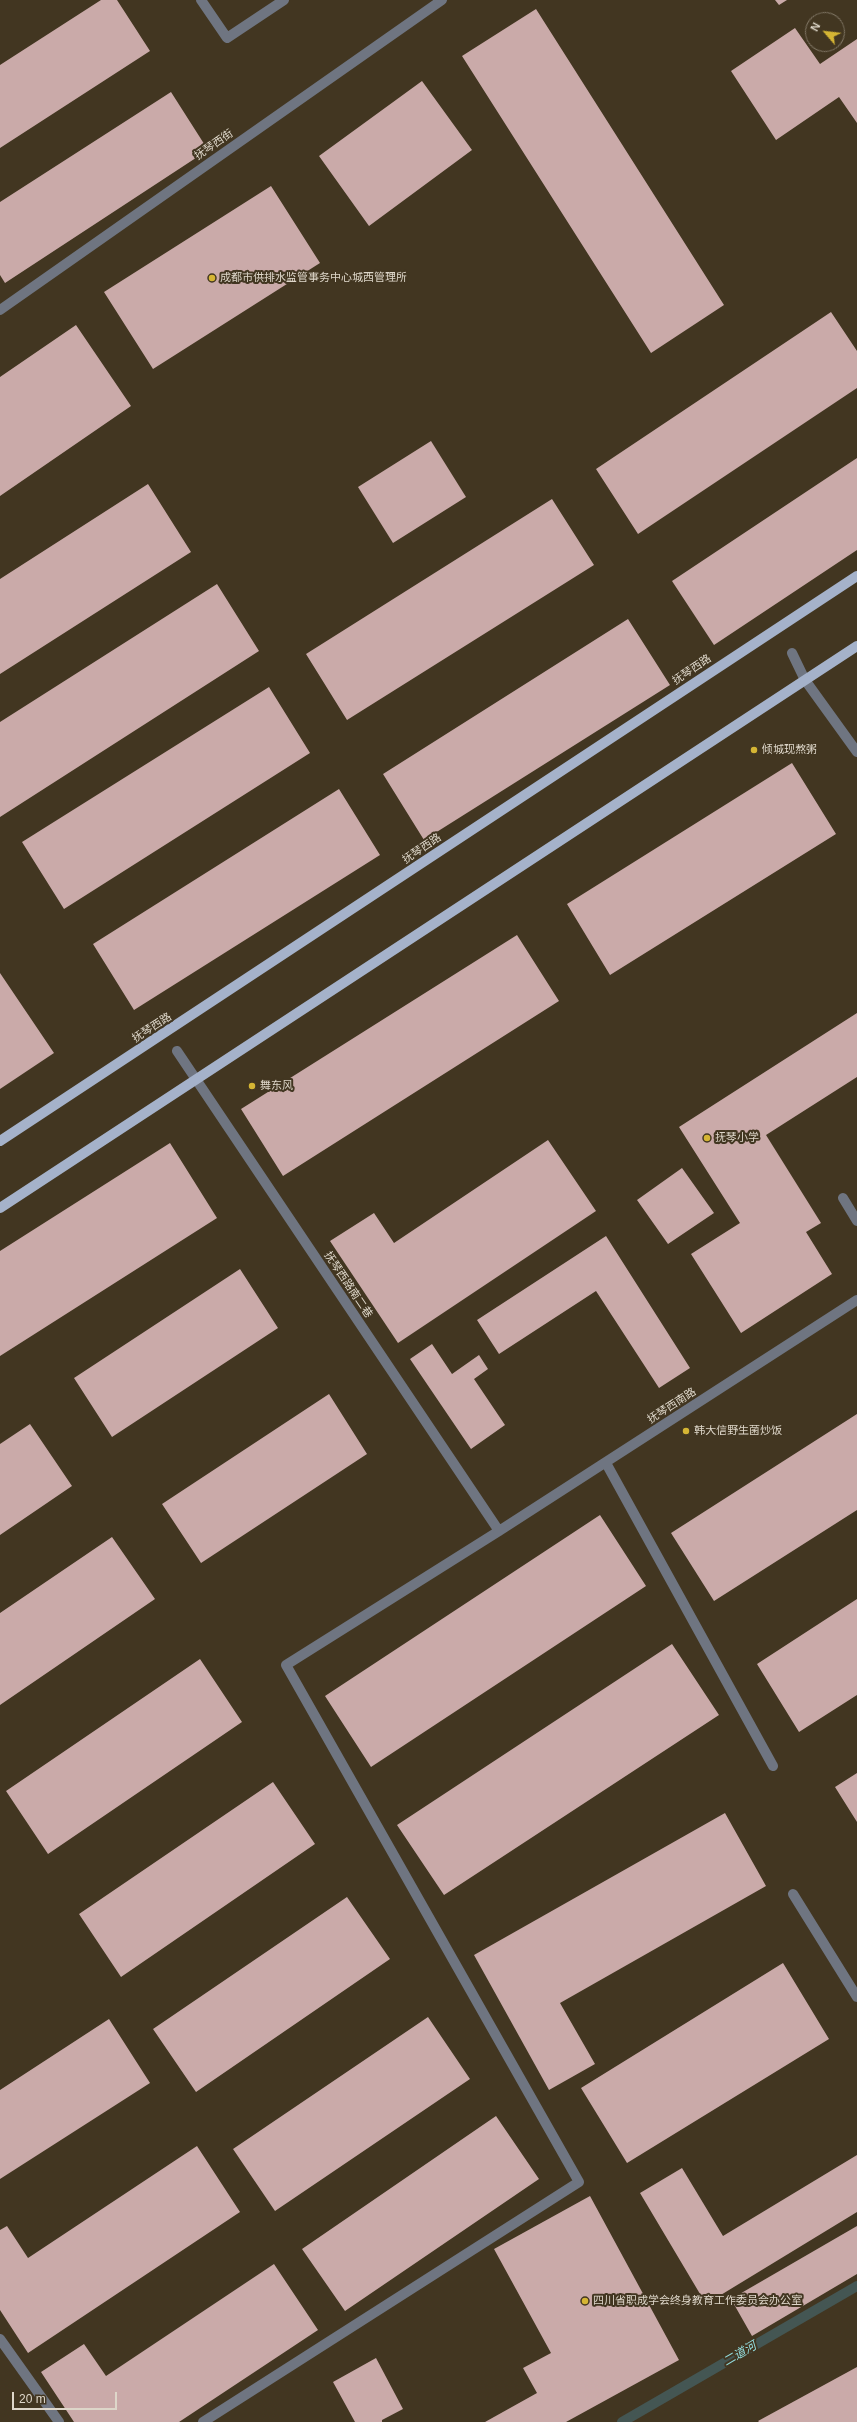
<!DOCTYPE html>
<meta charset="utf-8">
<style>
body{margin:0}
#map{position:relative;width:857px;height:2422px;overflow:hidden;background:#423621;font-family:Arial,sans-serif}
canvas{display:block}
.north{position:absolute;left:805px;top:12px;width:40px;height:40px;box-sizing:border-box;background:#423621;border:1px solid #807665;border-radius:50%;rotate:298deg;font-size:11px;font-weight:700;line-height:16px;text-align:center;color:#ded7ca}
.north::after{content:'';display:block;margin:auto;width:14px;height:18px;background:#d5b534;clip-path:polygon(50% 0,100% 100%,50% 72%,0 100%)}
.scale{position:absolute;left:12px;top:2392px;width:105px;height:18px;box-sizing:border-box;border:2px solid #ded7ca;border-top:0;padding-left:5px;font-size:12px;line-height:14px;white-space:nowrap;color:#ded7ca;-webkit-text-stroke:3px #423621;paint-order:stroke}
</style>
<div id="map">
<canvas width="857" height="2422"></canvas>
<div class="north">N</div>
<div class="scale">20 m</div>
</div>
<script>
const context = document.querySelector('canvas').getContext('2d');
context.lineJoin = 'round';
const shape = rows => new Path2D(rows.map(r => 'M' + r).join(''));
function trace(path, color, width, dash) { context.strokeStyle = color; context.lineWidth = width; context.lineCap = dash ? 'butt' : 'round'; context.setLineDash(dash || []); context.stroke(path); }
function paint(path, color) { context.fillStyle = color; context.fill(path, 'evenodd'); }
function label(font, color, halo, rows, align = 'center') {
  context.font = font + ' Arial,"Noto Sans SC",sans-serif'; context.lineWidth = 4; context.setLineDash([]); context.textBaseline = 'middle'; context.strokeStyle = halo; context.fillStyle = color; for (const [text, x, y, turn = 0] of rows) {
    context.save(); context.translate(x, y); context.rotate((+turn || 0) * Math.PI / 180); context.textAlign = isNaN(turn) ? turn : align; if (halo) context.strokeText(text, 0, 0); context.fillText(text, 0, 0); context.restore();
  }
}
trace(shape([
 [622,2422,857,2286]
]), '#445653', 10);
paint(shape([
 [101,0,117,0,150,51,0,148,0,65],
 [775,0,787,0,779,5],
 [536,9,724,305,651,353,462,56],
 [795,28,820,64,857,39,857,123,839,97,776,140,731,71],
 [422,81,472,150,369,226,319,156],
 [171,92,208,150,5,283,0,275,0,202],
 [271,186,320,263,153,369,104,292],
 [831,312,857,351,857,388,638,534,596,469],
 [76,325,131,406,0,496,0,377],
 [431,441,466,497,393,543,358,487],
 [857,458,857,550,714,645,672,581],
 [148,484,191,552,0,674,0,579],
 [552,499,594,565,347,720,306,654],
 [217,584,259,651,0,817,0,722],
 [628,619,670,685,424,840,383,774],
 [269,687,310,753,64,909,22,842],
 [792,763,836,834,610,975,567,904],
 [339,789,380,855,134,1010,93,944],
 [517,935,559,1001,283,1176,241,1109],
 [0,973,54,1053,0,1089],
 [857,1013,857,1077,766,1135,821,1223,806,1232,832,1274,741,1333,691,1254,740,1223,679,1127],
 [548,1140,596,1211,398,1343,330,1241,374,1213,394,1243],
 [170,1143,217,1218,0,1356,0,1251],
 [682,1168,714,1213,668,1244,637,1200],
 [606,1236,690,1368,659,1388,596,1291,499,1354,477,1320],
 [240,1269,278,1328,112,1437,74,1378],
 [432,1344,452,1374,479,1355,488,1369,474,1379,505,1425,471,1449,410,1359],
 [329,1394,367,1454,201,1563,162,1504],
 [857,1414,857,1510,714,1601,671,1533],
 [30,1424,72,1486,0,1535,0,1444],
 [600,1515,646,1586,371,1767,325,1696],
 [112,1537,155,1599,0,1705,0,1613],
 [857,1599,857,1695,799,1732,757,1664],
 [672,1644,719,1715,444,1895,397,1825],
 [200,1659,242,1722,48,1854,6,1791],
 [857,1773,857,1822,835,1787],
 [273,1782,315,1844,121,1977,79,1914],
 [725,1813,766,1886,560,2003,595,2064,549,2090,474,1955],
 [347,1897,390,1959,196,2092,153,2029],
 [783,1963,829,2039,627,2163,581,2088],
 [428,2017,470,2079,275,2211,233,2149],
 [109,2019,150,2083,0,2179,0,2090],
 [496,2116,539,2179,345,2311,302,2249],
 [197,2146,240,2212,28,2353,0,2310,0,2230,7,2226,28,2258],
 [857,2155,857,2212,706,2304,640,2193,682,2168,723,2236],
 [590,2196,679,2360,566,2422,485,2422,537,2393,523,2368,551,2353,494,2249],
 [857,2226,857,2274,752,2336,731,2299],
 [274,2264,318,2330,179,2422,74,2422,41,2372,84,2344,106,2376],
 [376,2358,403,2409,382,2420,382,2422,355,2422,333,2382],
 [857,2367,857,2422,759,2422,758,2421]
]), '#caaaa9');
trace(shape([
 [201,0,227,38,284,0],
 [0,310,442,0],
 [792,653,805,680,857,752],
 [177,1051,499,1531],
 [843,1198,857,1221],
 [606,1463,773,1766],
 [793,1894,857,1997],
 [0,2339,59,2422],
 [203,2422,579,2182,286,1665,499,1531,857,1300]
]), '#6f7581', 10);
trace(shape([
 [0,1141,857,576],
 [0,1208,857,646]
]), '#a5b2ca', 10);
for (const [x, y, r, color] of [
 [212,278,4,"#d5b534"],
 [754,750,4,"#d5b534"],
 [252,1086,4,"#d5b534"],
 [707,1138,4,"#d5b534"],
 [686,1431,4,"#d5b534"],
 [585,2301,4,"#d5b534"]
]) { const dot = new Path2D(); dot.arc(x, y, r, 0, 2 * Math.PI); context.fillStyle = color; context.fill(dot); trace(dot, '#423621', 1.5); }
label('11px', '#ded7ca', '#423621', [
 ["抚琴西街",214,145,-35],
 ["抚琴西路",692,670,-34],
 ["抚琴西路",422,849,-34],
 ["抚琴西路",152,1028,-33],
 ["抚琴西路南二巷",348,1285,56],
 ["抚琴西南路",672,1406,-33]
]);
label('11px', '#ded7ca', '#423621', [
 ["成都市供排水监管事务中心城西管理所",220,278],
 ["倾城现熬粥",762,750],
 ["舞东风",260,1086],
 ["抚琴小学",715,1138],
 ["韩大信野生菌炒饭",694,1431],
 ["四川省职成学会终身教育工作委员会办公室",593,2301]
], 'left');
label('italic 12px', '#93ddde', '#423621', [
 ["二道河",740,2354,-30]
]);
</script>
